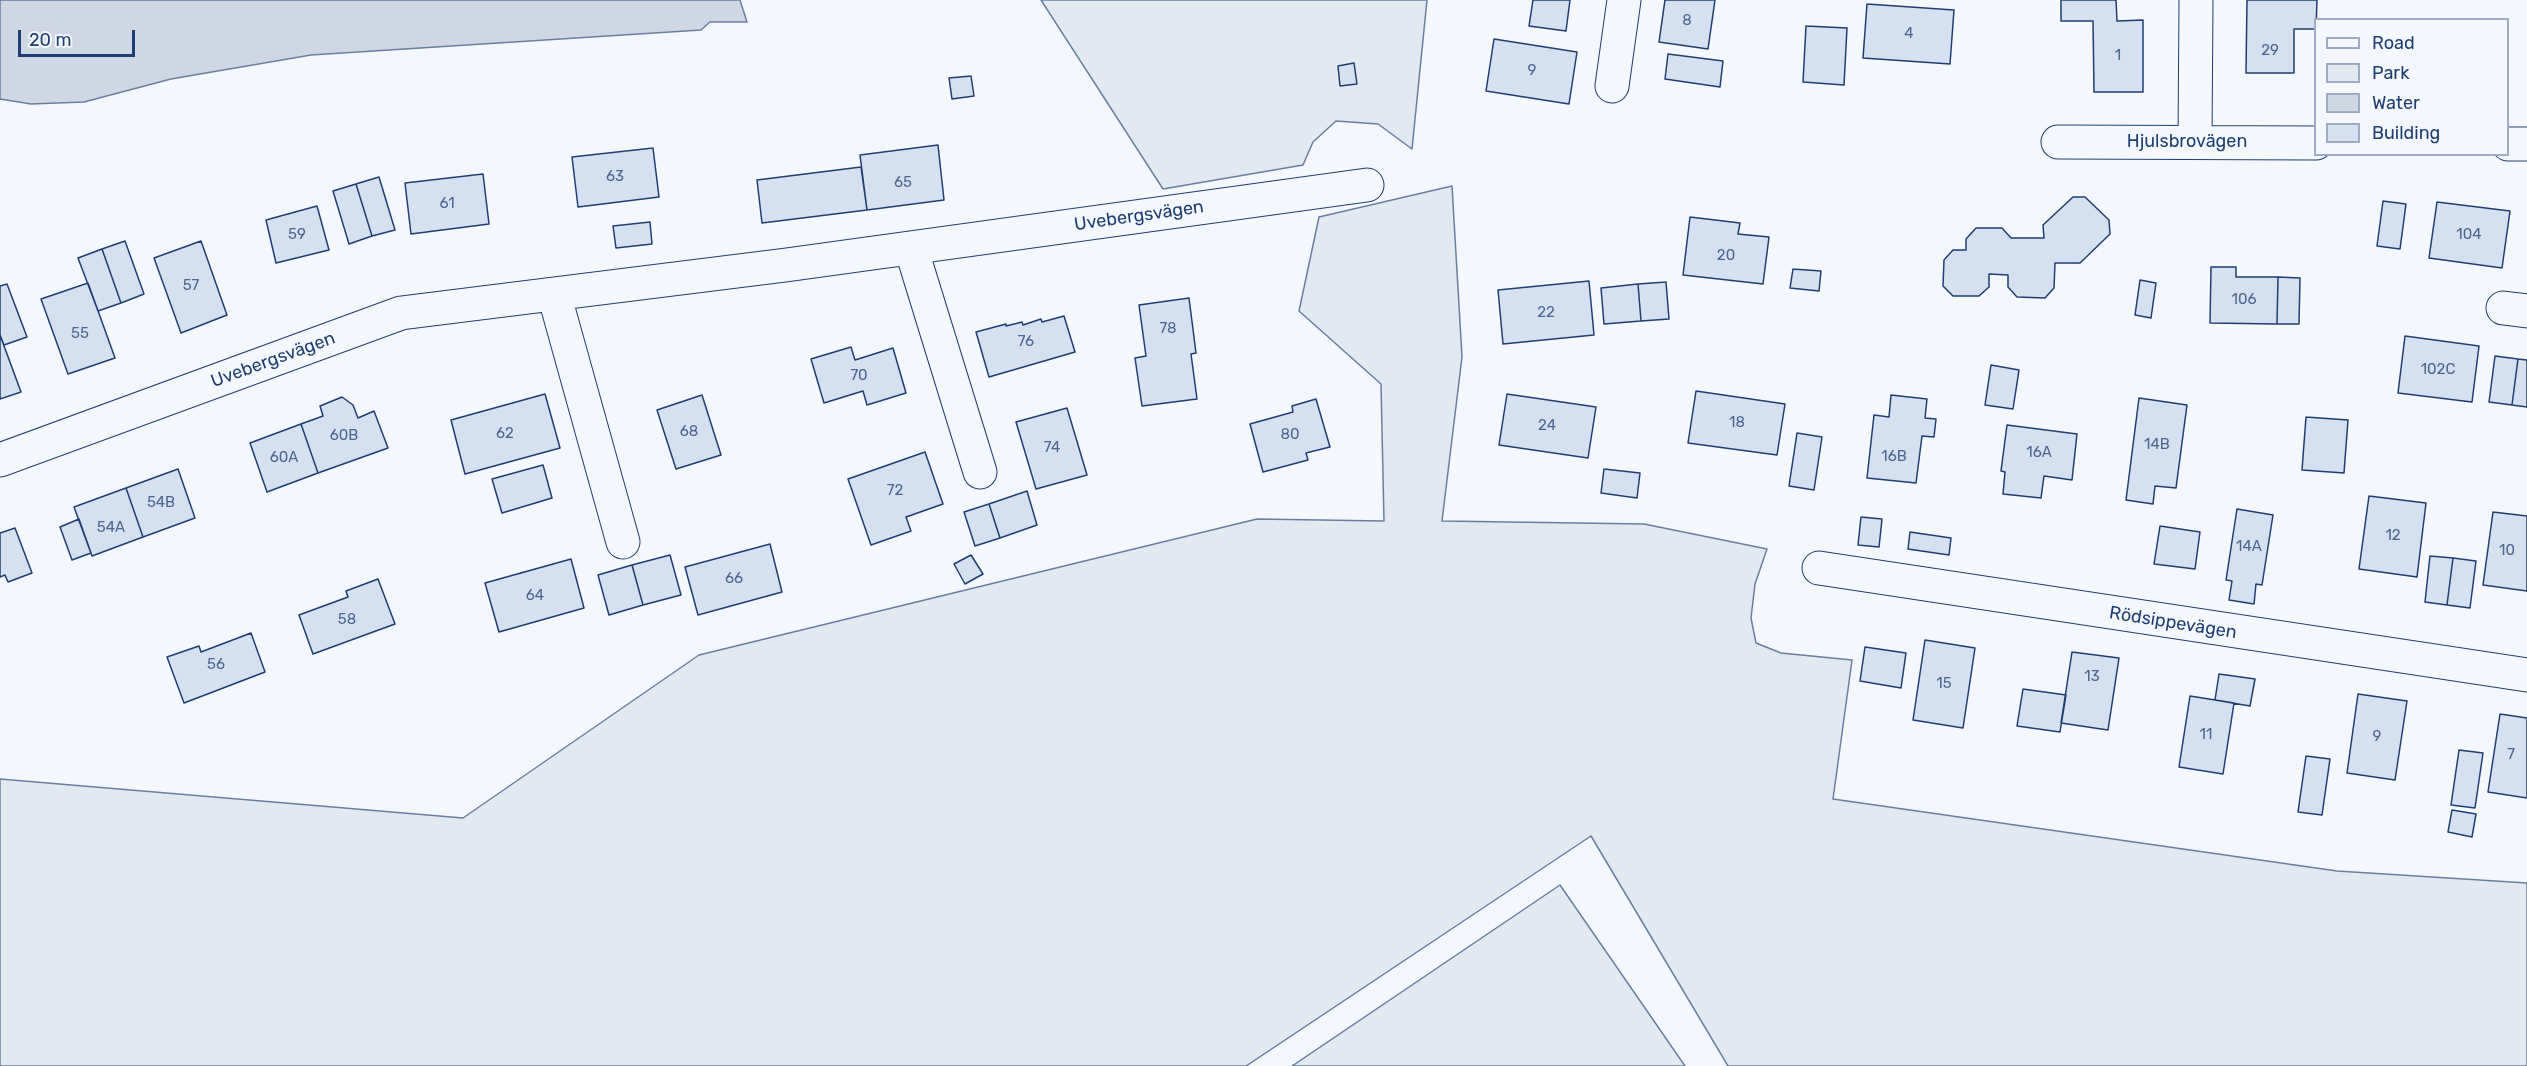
<!DOCTYPE html>
<meta charset="utf-8">
<style>
body{margin:0}
#map{position:relative;width:2527px;height:1066px;overflow:hidden;background:#f4f7fb;font-family:Rubik,sans-serif}
canvas{display:block}
.legend{position:absolute;left:2314px;top:18px;width:195px;height:138px;box-sizing:border-box;background:#f4f7fb;border:2px solid #9eadc5;margin:0;padding:8px 10px;list-style:none;font-size:18px;color:#1d3f73}
.legend li{display:flex;align-items:center;gap:12px;height:30px}
.legend b{width:30px;border:2px solid #9eadc5}
.scale{position:absolute;left:18px;top:30px;width:117px;height:27px;box-sizing:border-box;border:3px solid #1d3f73;border-top:0;padding-left:8px;font-size:18px;line-height:21px;white-space:nowrap;color:#1d3f73;-webkit-text-stroke:4px #f4f7fb;paint-order:stroke}
</style>
<div id="map">
<canvas width="2527" height="1066"></canvas>
<ul class="legend">
<li><b style="height:8px;background:#f4f7fb"></b>Road</li>
<li><b style="height:16px;background:#e3e9f0"></b>Park</li>
<li><b style="height:16px;background:#cfd7e4"></b>Water</li>
<li><b style="height:16px;background:#d5e0f0"></b>Building</li>
</ul>
<div class="scale">20 m</div>
</div>
<script>
const context = document.querySelector('canvas').getContext('2d');
context.lineJoin = 'round';
function paint(path, color) { context.fillStyle = color; context.fill(path, 'evenodd'); }
const shape = rows => new Path2D(rows.map(r => 'M' + r).join(''));
function trace(path, color, width, dash) { context.strokeStyle = color; context.lineWidth = width; context.lineCap = dash ? 'butt' : 'round'; context.setLineDash(dash || []); context.stroke(path); }
function label(font, color, halo, rows, align = 'center') {
  context.font = font + ' Rubik,sans-serif'; context.lineWidth = 4.5; context.setLineDash([]); context.textBaseline = 'middle'; context.strokeStyle = halo; context.fillStyle = color; for (const [text, x, y, turn = 0] of rows) {
    context.save(); context.translate(x, y); context.rotate((+turn || 0) * Math.PI / 180); context.textAlign = isNaN(turn) ? turn : align; if (halo) context.strokeText(text, 0, 0); context.fillText(text, 0, 0); context.restore();
  }
}
const green = shape([
 [1041,0,1427,0,1412,149,1378,124,1336,121,1313,142,1303,165,1163,189,1041,0],
 [1452,186,1462,357,1442,521,1644,524,1767,549,1755,584,1751,618,1756,643,1781,653,1852,660,1833,799,2337,871,2527,883,2527,1066,1728,1066,1591,836,1246,1066,0,1066,0,779,463,818,699,655,1257,519,1384,521,1381,384,1299,311,1319,217,1452,186],
 [1560,885,1685,1066,1292,1066,1560,885]
]);
paint(green, '#e3e9f0');
trace(green, '#687fa3', 1.5);
const water = shape([
 [0,0,740,0,747,22,710,22,701,30,311,55,171,79,84,102,31,104,0,99,0,0]
]);
paint(water, '#cfd7e4');
trace(water, '#687fa3', 1.5);
const building = shape([
 [1533,0,1570,0,1566,31,1529,26,1533,0],
 [1665,0,1715,0,1708,49,1659,42,1665,0],
 [2061,0,2116,0,2117,21,2143,20,2143,92,2094,92,2093,21,2061,21,2061,0],
 [2247,0,2317,0,2316,29,2294,29,2294,73,2246,73,2247,0],
 [1867,4,1954,10,1950,64,1863,58,1867,4],
 [1806,26,1847,28,1844,85,1803,82,1806,26],
 [1494,39,1577,52,1569,104,1486,91,1494,39],
 [1668,54,1723,61,1720,87,1665,79,1668,54],
 [1354,63,1357,84,1340,86,1338,66,1354,63],
 [971,76,974,96,952,99,949,78,971,76],
 [938,145,944,200,867,210,860,155,938,145],
 [653,148,659,197,578,207,572,157,653,148],
 [861,167,867,210,762,223,757,180,861,167],
 [483,174,489,224,411,234,405,183,483,174],
 [379,177,395,230,372,236,356,184,379,177],
 [356,184,372,236,349,244,333,191,356,184],
 [2073,197,2085,197,2109,220,2110,234,2080,263,2055,263,2054,288,2045,298,2017,297,2008,287,2008,275,1989,274,1989,287,1979,296,1953,296,1943,286,1944,260,1953,250,1966,250,1966,239,1976,228,2002,228,2011,238,2044,238,2043,225,2073,197],
 [2383,201,2406,204,2400,249,2377,246,2383,201],
 [2437,202,2510,211,2502,268,2429,258,2437,202],
 [317,206,329,250,276,263,266,220,317,206],
 [1690,217,1740,223,1738,234,1769,237,1763,284,1683,275,1690,217],
 [650,222,652,244,616,248,613,226,650,222],
 [125,241,144,294,121,303,102,249,125,241],
 [201,241,227,315,181,333,154,258,201,241],
 [102,249,121,303,98,311,78,258,102,249],
 [2211,267,2236,267,2236,277,2278,277,2277,324,2210,323,2211,267],
 [1793,269,1821,271,1819,291,1790,288,1793,269],
 [2278,277,2300,278,2299,324,2277,324,2278,277],
 [2140,280,2156,283,2151,318,2135,315,2140,280],
 [1589,281,1594,335,1503,344,1498,290,1589,281],
 [1666,282,1669,319,1641,321,1638,284,1666,282],
 [88,283,115,358,68,374,41,299,88,283],
 [7,284,27,337,4,345,0,335,0,286,7,284],
 [1638,284,1641,321,1604,324,1601,288,1638,284],
 [1189,298,1196,353,1191,354,1197,399,1142,406,1135,358,1146,356,1139,305,1189,298],
 [1064,316,1075,352,989,377,976,332,1006,324,1006,326,1022,322,1023,325,1041,319,1042,322,1064,316],
 [0,335,21,392,0,399,0,335],
 [2405,336,2479,346,2472,402,2398,393,2405,336],
 [851,347,855,360,893,348,906,393,867,405,863,391,824,403,811,359,851,347],
 [2495,356,2518,359,2512,405,2489,402,2495,356],
 [2518,359,2527,360,2527,407,2512,405,2518,359],
 [1991,365,2019,370,2013,409,1985,405,1991,365],
 [1696,391,1785,404,1777,455,1688,443,1696,391],
 [545,394,560,448,465,474,451,420,545,394],
 [1507,394,1596,407,1588,458,1499,445,1507,394],
 [702,395,721,455,676,469,657,410,702,395],
 [1891,395,1927,399,1925,418,1936,419,1934,437,1922,436,1916,483,1867,478,1874,415,1889,417,1891,395],
 [342,397,353,405,358,418,374,411,388,448,318,473,301,424,323,416,320,406,342,397],
 [2139,398,2187,405,2176,488,2155,486,2153,504,2126,500,2139,398],
 [1316,399,1330,447,1306,453,1308,460,1263,472,1250,424,1293,412,1292,406,1316,399],
 [1067,408,1087,475,1036,489,1016,422,1067,408],
 [2306,417,2348,420,2344,473,2302,470,2306,417],
 [301,424,318,473,267,492,250,443,301,424],
 [2007,425,2077,434,2072,480,2044,476,2041,498,2003,494,2005,472,2001,471,2007,425],
 [1797,433,1822,437,1814,490,1789,486,1797,433],
 [925,452,943,504,906,517,911,531,871,545,848,479,925,452],
 [543,465,552,498,502,513,492,479,543,465],
 [178,469,195,518,143,537,126,488,178,469],
 [1604,469,1640,473,1637,498,1601,493,1604,469],
 [126,488,143,537,92,556,74,507,126,488],
 [1027,491,1037,525,1000,538,989,504,1027,491],
 [2369,496,2426,503,2417,577,2359,569,2369,496],
 [989,504,1000,538,975,546,964,512,989,504],
 [2237,509,2273,515,2262,585,2256,584,2254,604,2229,600,2232,581,2226,580,2237,509],
 [2493,512,2527,516,2527,591,2483,585,2493,512],
 [1861,517,1882,519,1879,547,1858,545,1861,517],
 [79,519,91,553,72,560,60,527,79,519],
 [2160,526,2200,532,2195,569,2154,564,2160,526],
 [15,528,32,573,8,582,5,575,0,577,0,533,15,528],
 [1910,532,1951,538,1949,555,1908,549,1910,532],
 [770,544,782,592,698,615,685,567,770,544],
 [670,555,681,595,643,605,632,565,670,555],
 [971,555,983,574,965,584,954,564,971,555],
 [2430,556,2453,558,2447,605,2425,602,2430,556],
 [2453,558,2476,561,2470,608,2447,605,2453,558],
 [571,559,584,608,499,632,485,583,571,559],
 [632,565,643,605,609,615,598,575,632,565],
 [378,579,395,624,313,654,299,615,348,597,346,591,378,579],
 [251,633,265,672,184,703,167,657,199,646,201,652,251,633],
 [1925,640,1975,648,1963,728,1913,720,1925,640],
 [1865,647,1906,653,1901,688,1860,681,1865,647],
 [2072,652,2119,658,2108,730,2061,723,2072,652],
 [2219,674,2255,679,2250,706,2215,700,2219,674],
 [2023,689,2066,695,2060,732,2017,726,2023,689],
 [2358,694,2407,701,2395,780,2347,773,2358,694],
 [2190,696,2234,703,2223,774,2179,767,2190,696],
 [2500,714,2527,718,2527,798,2488,792,2500,714],
 [2459,750,2483,753,2475,808,2451,805,2459,750],
 [2306,756,2330,759,2322,815,2298,812,2306,756],
 [2452,810,2476,814,2472,837,2448,832,2452,810]
]);
paint(building, '#d5e0f0');
trace(building, '#1d3f73', 1.5);
const minor = shape([
 [1612,86,1624,0],
 [2058,142,2316,143],
 [2195,142,2196,0],
 [2508,144,2527,144],
 [911,248,980,472],
 [554,294,623,542],
 [2503,308,2527,311],
 [0,460,401,313,786,265,1367,185],
 [1819,568,2527,675]
]);
trace(minor, '#1d3f73', 35);
trace(minor, '#f4f7fb', 33);
label('15px', '#4b6792', null, [
 ["8",1687,21],
 ["4",1909,34],
 ["29",2270,51],
 ["1",2118,56],
 ["9",1532,71],
 ["63",615,177],
 ["65",903,183],
 ["61",447,204],
 ["59",297,235],
 ["104",2469,235],
 ["20",1726,256],
 ["57",191,286],
 ["106",2244,300],
 ["22",1546,313],
 ["78",1168,329],
 ["55",80,334],
 ["76",1026,342],
 ["102C",2438,370],
 ["70",859,376],
 ["18",1737,423],
 ["24",1547,426],
 ["68",689,432],
 ["62",505,434],
 ["80",1290,435],
 ["60B",344,436],
 ["14B",2157,445],
 ["74",1052,448],
 ["16A",2039,453],
 ["16B",1894,457],
 ["60A",284,458],
 ["72",895,491],
 ["54B",161,503],
 ["54A",111,528],
 ["12",2393,536],
 ["14A",2249,547],
 ["10",2507,551],
 ["66",734,579],
 ["64",535,596],
 ["58",347,620],
 ["56",216,665],
 ["13",2092,677],
 ["15",1944,684],
 ["11",2206,735],
 ["9",2377,737],
 ["7",2511,755]
]);
label('18px', '#1d3f73', '#f4f7fb', [
 ["Hjulsbrovägen",2187,142],
 ["Uvebergsvägen",1139,216,-8],
 ["Uvebergsvägen",273,360,-20],
 ["Rödsippevägen",2173,623,9]
]);
</script>
